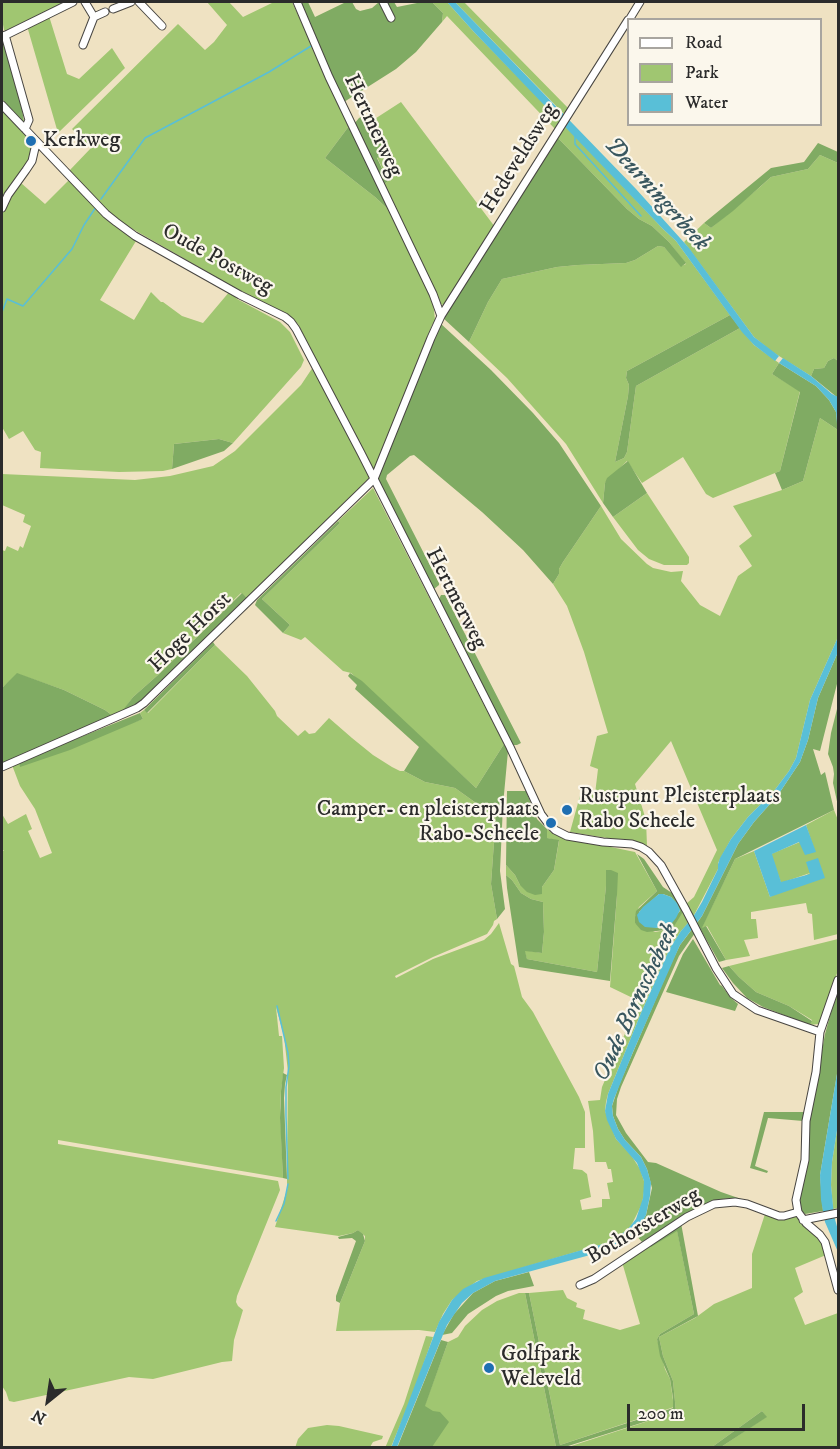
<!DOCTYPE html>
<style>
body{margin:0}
#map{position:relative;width:840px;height:1449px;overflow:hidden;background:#efe2c2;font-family:"IM FELL DW Pica",serif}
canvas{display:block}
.frame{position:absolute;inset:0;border:3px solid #2b2b2b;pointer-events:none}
.legend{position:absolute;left:627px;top:18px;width:195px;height:108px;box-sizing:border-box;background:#fbf7ec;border:2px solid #a8a59f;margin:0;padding:8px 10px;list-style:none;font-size:18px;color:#2b2b2b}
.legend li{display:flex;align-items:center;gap:12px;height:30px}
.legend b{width:30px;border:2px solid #a8a59f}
.north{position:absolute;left:18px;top:1371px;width:60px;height:60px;-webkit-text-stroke:4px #fbf7ec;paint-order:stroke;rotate:210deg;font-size:16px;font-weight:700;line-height:24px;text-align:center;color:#2b2b2b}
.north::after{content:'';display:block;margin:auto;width:21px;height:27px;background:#2b2b2b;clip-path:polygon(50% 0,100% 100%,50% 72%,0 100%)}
.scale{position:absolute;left:627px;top:1404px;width:178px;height:27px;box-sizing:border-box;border:3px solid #2b2b2b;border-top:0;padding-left:8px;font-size:18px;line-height:21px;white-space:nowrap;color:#2b2b2b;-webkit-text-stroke:4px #fbf7ec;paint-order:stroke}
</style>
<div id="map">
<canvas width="840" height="1449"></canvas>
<div class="frame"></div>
<ul class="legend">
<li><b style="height:8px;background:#fff"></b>Road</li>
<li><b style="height:16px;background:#a0c671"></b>Park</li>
<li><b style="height:16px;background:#59bfd7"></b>Water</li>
</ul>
<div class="north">N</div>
<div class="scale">200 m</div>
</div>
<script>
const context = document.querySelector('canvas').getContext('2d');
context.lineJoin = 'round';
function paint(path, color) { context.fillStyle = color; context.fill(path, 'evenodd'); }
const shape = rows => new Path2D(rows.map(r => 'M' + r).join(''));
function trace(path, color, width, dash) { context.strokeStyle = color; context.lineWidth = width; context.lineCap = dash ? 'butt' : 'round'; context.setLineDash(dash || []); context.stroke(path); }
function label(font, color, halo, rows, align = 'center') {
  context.font = font + ' "IM FELL DW Pica",serif'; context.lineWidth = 4.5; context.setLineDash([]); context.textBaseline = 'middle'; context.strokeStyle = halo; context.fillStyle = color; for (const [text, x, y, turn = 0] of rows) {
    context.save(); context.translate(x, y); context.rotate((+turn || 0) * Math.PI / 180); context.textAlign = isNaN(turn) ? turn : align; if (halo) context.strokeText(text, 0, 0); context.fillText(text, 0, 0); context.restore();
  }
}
paint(shape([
 [2,2,65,2,8,31,4,30,2,19],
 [207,2,229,2,243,17,274,2,292,2,349,126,325,158,375,197,390,211,433,301,435,320,432,325,373,472,298,324,291,317,230,285,124,224,110,214,69,171,91,148,72,129,178,24,205,50,214,42,227,25],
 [432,2,447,2,474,32,561,121,556,130,447,16,442,22,443,13],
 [455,2,464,2,569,109,565,115],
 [49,16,67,74,79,79,112,48,125,68,58,133,27,26],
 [401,102,495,227,447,304,443,305,441,304,383,185,388,181,377,157,387,149,380,136,370,122],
 [2,107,32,141,30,159,2,199],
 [565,125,663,229,676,241,730,315,627,371,626,378,629,385,628,396,615,462,624,458,627,452,636,386,740,328,754,345,779,363,772,374,800,391,780,471,713,498,706,494,683,457,642,483,627,461,605,483,603,503,566,444,507,378,469,342,488,302,502,279,557,267,578,265,626,263,635,260,658,246,664,247,681,266,686,264,669,242,652,226,639,219,627,209,557,137],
 [820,155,838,163,838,361,834,358,828,361,824,368,814,369,811,376,771,351,754,337,684,242,704,223,711,228,760,187,771,177,808,169],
 [70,179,106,219,119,229,136,241,100,300,134,320,151,292,161,302,163,302,182,316,203,323,230,291,237,299,280,322,290,332,304,360,301,367,233,443,219,439,174,444,172,469,163,471,119,472,40,468,41,452,35,450,23,431,9,439,2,427,2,213,9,196,21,183,45,204],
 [313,367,370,477,247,598,241,593,159,674,133,697,123,711,113,716,105,710,64,690,18,674,2,688,2,550,5,551,7,546,18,551,20,546,23,548,31,526,23,522,25,515,2,505,2,474,135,480,170,476,213,466,235,451,301,385],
 [820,418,838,430,838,637,810,700,796,758,789,771,774,791,748,817,731,839,718,863,718,869,693,917,686,904,694,897,717,850,671,741,635,784,646,820,647,846,638,843,570,832,581,792,595,794,598,769,590,766,597,736,608,733,584,652,567,606,553,584,559,574,559,569,563,562,601,506,621,539,647,564,653,568,671,572,683,571,681,581,700,605,720,616,738,576,752,566,739,546,752,536,733,506,782,490,803,481],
 [373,488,504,744,476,788,351,673,343,671,305,637,301,640,283,633,290,625,262,599,340,523,338,521],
 [647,493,689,557,689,563,687,565,664,565,649,559,638,550,613,517],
 [215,645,247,676,275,711,277,716,298,736,305,730,309,734,315,733,329,718,352,738,373,755,392,767,400,771,404,771,425,782,455,788,476,803,496,814,491,884,497,919,494,921,493,925,487,934,433,957,395,976,396,978,433,959,484,940,491,934,499,923,511,964,514,966,522,997,533,1012,579,1097,585,1112,585,1148,575,1148,573,1169,582,1170,587,1174,591,1197,580,1200,582,1210,602,1207,602,1199,610,1199,607,1183,613,1182,611,1169,608,1169,606,1162,595,1162,593,1131,588,1101,600,1100,602,1087,639,1001,610,987,617,895,606,870,606,886,597,972,527,959,524,950,542,953,544,932,543,902,531,899,521,893,512,880,506,875,506,865,515,875,520,885,542,887,554,870,559,841,547,838,547,829,552,833,567,838,635,852,657,891,639,907,635,917,635,923,655,932,666,930,684,910,689,922,681,931,670,948,641,1013,608,1094,606,1102,605,1111,616,1139,631,1155,640,1169,644,1181,644,1192,642,1204,631,1226,621,1235,610,1242,477,1281,452,1300,443,1314,435,1332,419,1330,336,1331,340,1303,365,1241,365,1236,358,1230,353,1233,339,1236,275,1227,288,1187,287,1183,288,1072,284,1036,276,1007,279,1036,282,1036,284,1068,281,1091,280,1108,283,1178,58,1140,58,1144,278,1181,280,1190,237,1296,236,1302,238,1306,243,1310,234,1340,232,1361,222,1362,153,1379,129,1377,14,1402,9,1401,6,1392,2,1386,2,851,4,851,2,849,2,814,8,824,26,814,32,829,28,831,40,858,52,853,35,809,20,786,12,765,143,719,140,713,144,710,148,713],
 [834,810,838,820,838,934,814,940,812,914,808,913,806,903,751,912,751,919,756,919,758,938,744,940,750,956,726,960,707,926,701,929,735,859,754,851,770,897,810,873,781,883,771,854,800,842,815,852,806,825],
 [838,939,838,970,822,1020,818,1024,810,1025,812,1020,789,1006,756,992,739,977,729,966],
 [838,1124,838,1208,833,1209,831,1185,832,1162],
 [753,1210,795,1216,820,1238,823,1243,826,1255,795,1268,803,1292,794,1298,805,1325,838,1313,838,1447,721,1447,766,1417,762,1411,712,1447,565,1448,676,1412,673,1381,663,1356,659,1337,695,1318,714,1304,752,1288,752,1254,765,1214],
 [677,1230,694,1314,660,1334,657,1339,665,1369,670,1379,674,1407,560,1445,529,1293,563,1290,567,1298,577,1303,576,1307,585,1310,583,1319,620,1330,640,1324,622,1262,650,1244],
 [519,1293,525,1293,556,1447,409,1448,448,1342,458,1337,465,1326,482,1310,497,1301],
 [426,1336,433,1337,413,1394,391,1447,385,1448,404,1404],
 [327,1425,339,1426,383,1436,382,1439,373,1442,370,1447,295,1448,298,1439,308,1428]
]), '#a0c671');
paint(shape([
 [300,2,308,2,315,17,346,2,352,2,356,9,360,11,372,8,379,2,394,2,397,7,417,3,418,2,432,2,443,13,442,22,416,52,396,69,344,102],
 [3,39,19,89,24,122,22,122,2,99,2,40],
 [363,116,368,119,380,136,387,150,377,158,388,181,383,185,354,124,359,118],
 [349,126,357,144,390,211,375,197,325,158],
 [557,137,627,209,639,219,652,226,669,242,686,263,681,267,664,247,658,246,635,260,626,263,578,265,557,267,502,279,488,302,469,342,443,318],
 [818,143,838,152,838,163,820,155,808,169,771,177,733,211,711,228,704,223,771,168,804,162],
 [730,315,740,328,636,386,627,452,624,458,615,462,628,396,629,385,626,378,627,371],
 [440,323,491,370,533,413,559,443,601,506,563,562,559,569,559,574,553,584,523,550,482,512,414,455,410,456,387,475,386,479,439,583,439,585,434,589,377,479],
 [834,358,838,361,838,398,811,376,814,369,824,368,828,361],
 [779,363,816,386,829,400,836,412,838,430,820,418,803,481,782,490,775,473,780,471,800,392,772,374],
 [219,439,233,443,224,451,172,469,174,444],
 [628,461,647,493,613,517,603,503,605,483,607,478],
 [338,521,340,523,262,599,290,625,283,633,255,605,257,600],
 [242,593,247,598,145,700,124,712,123,710,133,697,159,674],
 [441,595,445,595,521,743,517,745,513,745,439,599],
 [213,642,215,645,147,713,144,710],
 [838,652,838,680,820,751,813,749,821,775,825,772,834,810,735,859,702,928,706,926,726,960,719,962,697,923,702,916,738,844,754,822,778,795,800,762,808,740,818,698],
 [17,673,64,690,105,710,113,716,2,763,2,688],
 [350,673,362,681,476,788,504,744,508,751,503,805,500,871,505,909,497,919,491,884,496,814,476,803,455,788,425,782,404,771,419,747,355,689,357,685,348,676],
 [838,705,838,806,833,783,834,774,833,767,828,754,831,733],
 [140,713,143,719,70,750,20,767,19,762],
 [507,791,526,791,537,819,547,829,547,838,559,840,554,870,542,887,542,894,535,895,527,892,520,885,515,875,506,865],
 [637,854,644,859,663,887,672,893,684,910,671,931,666,930,647,932,641,930,635,923,635,917,636,911,657,891],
 [659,894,663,894,671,897,677,904,680,911,665,926,656,928,639,912],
 [606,870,611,870,618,873,617,895,610,981,519,967,507,888,506,875,512,880,521,893,531,899,543,902,544,932,542,953,525,951,527,959,597,972,606,886],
 [693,928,695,933,679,956,621,1087,617,1099,616,1115,626,1133,648,1162,656,1163,721,1192,744,1200,737,1198,722,1199,699,1206,642,1242,634,1233,646,1215,652,1188,647,1169,641,1157,625,1140,618,1129,613,1116,612,1106,619,1085,669,968,680,945],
 [693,939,720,985,722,986,730,997,738,1004,735,1011,666,992,683,954],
 [729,966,739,977,756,992,789,1006,812,1021,810,1025,763,1007,747,998,733,983,722,968],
 [838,991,838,1068,820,1175,823,1211,805,1214,800,1209,799,1197,810,1116,825,1034,830,1016],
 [283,1073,287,1075,285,1084,284,1098,287,1179,283,1178,280,1118,281,1091],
 [764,1112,804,1112,803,1121,768,1118,755,1166,768,1171,767,1173,750,1168],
 [681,1223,698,1316,659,1337,663,1356,673,1381,676,1412,565,1447,556,1447,525,1293,529,1293,560,1445,673,1408,673,1398,670,1379,660,1356,657,1339,660,1334,694,1314,677,1231,651,1247,650,1244],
 [358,1230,363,1234,365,1241,340,1303,336,1301,336,1296,356,1241,352,1238,339,1239,338,1237,353,1233],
 [529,1272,534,1286,508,1291,496,1296,468,1314,452,1333,442,1335,454,1314,473,1293,495,1281],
 [441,1340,448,1342,425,1406,433,1411,440,1412,449,1422,432,1447,397,1448],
 [762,1411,767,1417,721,1447,712,1447]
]), '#80ab63');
paint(shape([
 [447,2,455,2,636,189,689,248,754,337,779,356,775,361,754,345,742,332,676,241,663,229,474,32],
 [783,358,811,376,832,394,838,397,838,436,836,412,829,400,816,386,779,363],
 [838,637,838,652,818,698,808,740,800,762,778,795,754,822,738,844,702,916,680,945,633,1052,614,1099,612,1106,613,1116,618,1129,625,1140,641,1157,647,1169,651,1183,650,1196,646,1215,640,1226,632,1236,612,1249,495,1281,473,1293,462,1303,447,1325,397,1447,391,1448,439,1322,452,1300,463,1289,484,1278,610,1242,627,1230,636,1219,643,1198,644,1181,637,1163,616,1139,607,1120,605,1111,608,1094,641,1013,670,948,681,931,693,917,702,902,718,869,718,864,720,858,731,839,748,817,774,791,789,771,796,758,810,700],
 [806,825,816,852,805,855,799,842,772,854,781,882,810,874,806,862,818,858,825,878,770,897,754,851],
 [659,894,663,894,671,897,677,903,680,910,676,918,672,923,656,928,645,927,639,922,637,915,643,907],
 [838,1068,838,1124,832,1162,831,1185,834,1216,838,1230,838,1252,825,1222,821,1200,820,1175]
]), '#59bfd7');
trace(shape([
 [575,135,575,144,641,216],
 [101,199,145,138,269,72,311,46],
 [2,312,7,299,23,306,72,249,84,225,96,207],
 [277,1006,288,1053,289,1066,286,1087,286,1116,288,1179],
 [276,1221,284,1204,288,1184]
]), '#59bfd7', 1.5);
const minor = shape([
 [139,2,162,26],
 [297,2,329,77,433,294,441,316],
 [383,2,391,18],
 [113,9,131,2],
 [94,17,105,12],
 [629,20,640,2],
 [5,35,29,120,25,129],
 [2,37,73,2],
 [83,45,94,17,85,2],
 [2,105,106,214,116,222,135,236,240,295,285,317,291,322,296,329,361,453,510,747,541,814,547,822,555,830,567,836,603,842,632,844,641,847,649,852,661,865,686,910,716,968,733,994,757,1010,820,1032],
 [2,208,8,195,26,170,32,161,35,148,38,144],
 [2,767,137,708,144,703,368,485,374,479,431,338,441,316,628,20],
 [838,980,820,1032,816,1072,806,1121,805,1160,796,1200,798,1212,806,1223,820,1235,825,1242,838,1290],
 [803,1220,838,1213],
 [580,1285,594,1279,687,1217,714,1204,735,1202,747,1204,779,1216,784,1216,798,1212]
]);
trace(minor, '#484642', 9);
trace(minor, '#fff', 7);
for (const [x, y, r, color] of [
 [31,141,6,"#1f6fb2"],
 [567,810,6,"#1f6fb2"],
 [551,823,6,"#1f6fb2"],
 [489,1368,6,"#1f6fb2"]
]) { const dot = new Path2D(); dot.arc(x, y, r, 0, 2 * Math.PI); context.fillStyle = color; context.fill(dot); trace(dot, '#fbf7ec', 2); }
label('22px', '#2b2b2b', '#fbf7ec', [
 ["Hertmerweg",372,126,65],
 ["Hedeveldsweg",520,159,-58],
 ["Oude Postweg",217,260,29],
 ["Hertmerweg",455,599,63],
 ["Hoge Horst",191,633,-44],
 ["Bothorsterweg",644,1227,-31]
]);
label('22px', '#2b2b2b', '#fbf7ec', [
 ["Kerkweg",43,141],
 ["Rustpunt Pleisterplaats",579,797],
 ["Rabo Scheele",579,822],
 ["Camper- en pleisterplaats",539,810,"right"],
 ["Rabo-Scheele",539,835,"right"],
 ["Golfpark",501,1355],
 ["Weleveld",501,1380]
], 'left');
label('italic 24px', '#39575f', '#fbf7ec', [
 ["Deurningerbeek",656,195,48],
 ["Oude Bornschebeek",637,1003,-65]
]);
</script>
